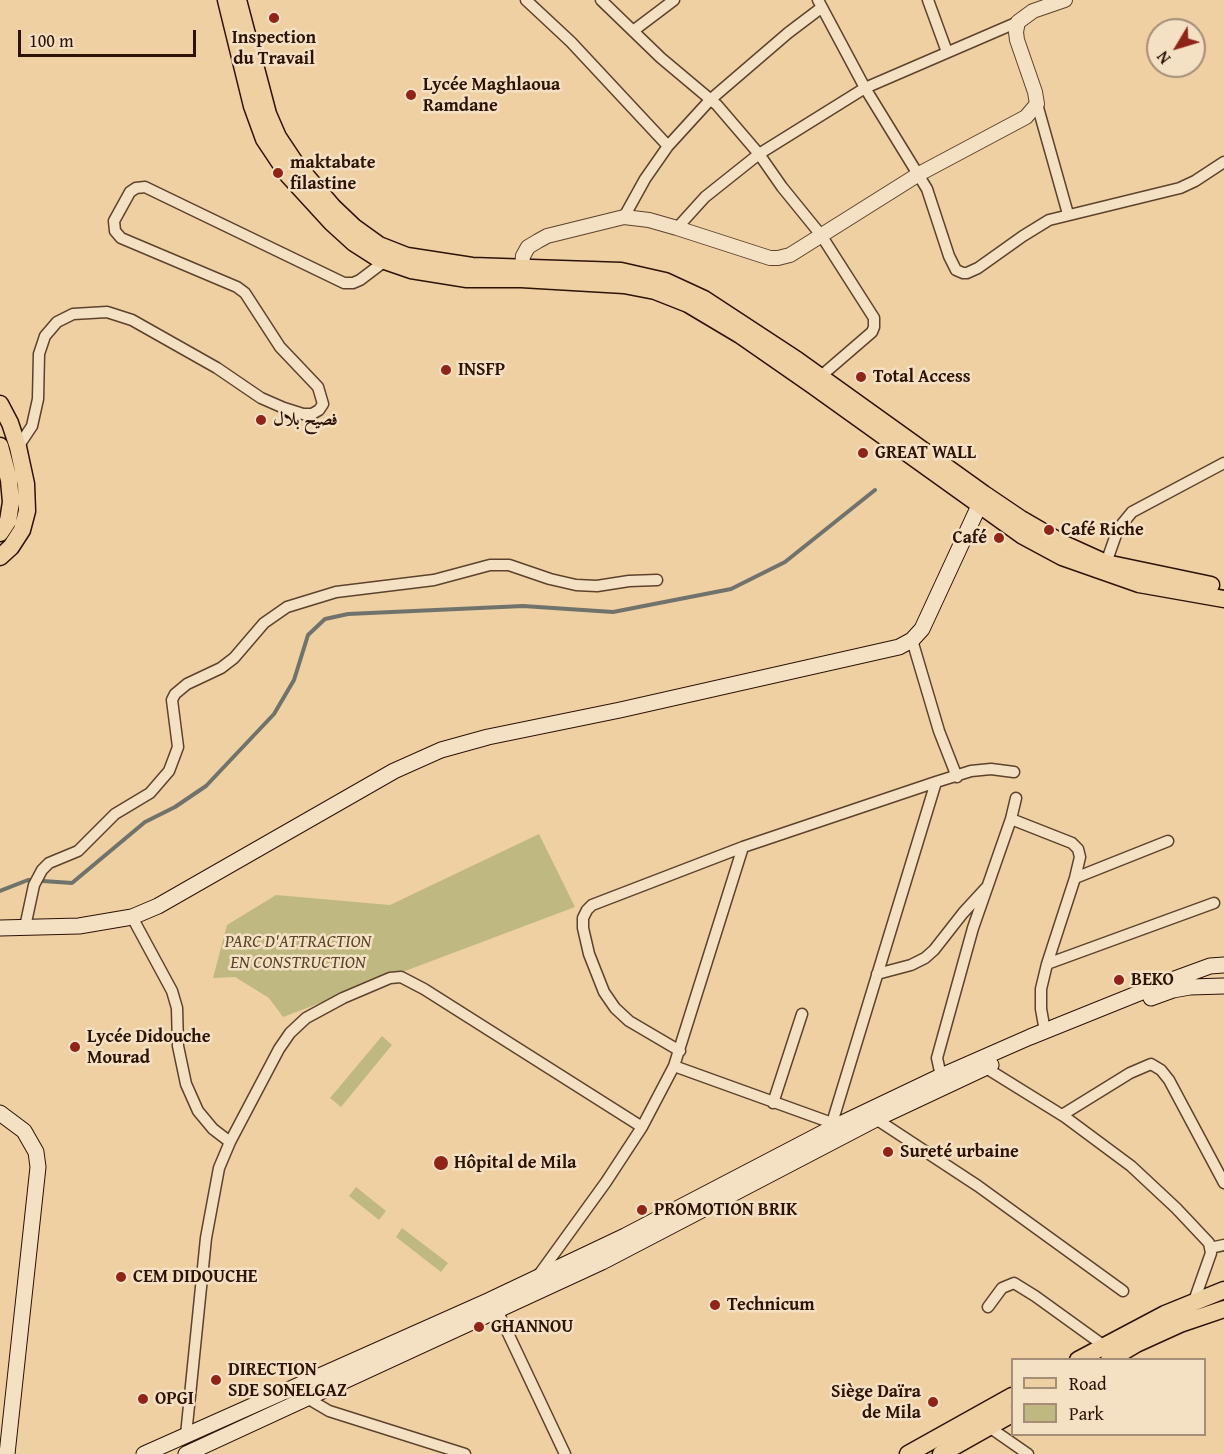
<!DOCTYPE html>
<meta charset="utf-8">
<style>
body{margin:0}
#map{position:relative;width:1224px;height:1454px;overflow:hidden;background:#eed0a3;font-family:"Gentium Book Plus",serif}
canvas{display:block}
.legend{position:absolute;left:1011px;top:1358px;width:195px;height:78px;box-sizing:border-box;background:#f4e0c3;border:2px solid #a48e77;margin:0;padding:8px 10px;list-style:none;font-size:18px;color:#2d1205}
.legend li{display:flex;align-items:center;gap:12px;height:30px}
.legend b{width:30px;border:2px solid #a48e77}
.north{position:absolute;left:1146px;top:18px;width:60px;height:60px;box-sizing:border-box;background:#f4e0c3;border:2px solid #a48e77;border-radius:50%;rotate:232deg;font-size:16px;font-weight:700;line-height:24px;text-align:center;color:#2d1205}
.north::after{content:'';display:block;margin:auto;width:21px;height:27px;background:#8f2418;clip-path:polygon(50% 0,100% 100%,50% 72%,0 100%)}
.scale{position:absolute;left:18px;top:30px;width:178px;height:27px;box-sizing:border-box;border:3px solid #2d1205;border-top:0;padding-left:8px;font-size:18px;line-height:21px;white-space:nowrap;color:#2d1205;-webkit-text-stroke:4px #f4e0c3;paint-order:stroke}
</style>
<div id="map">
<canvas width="1224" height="1454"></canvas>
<ul class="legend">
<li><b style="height:8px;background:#eed0a3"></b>Road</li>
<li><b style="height:16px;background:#bfb981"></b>Park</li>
</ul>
<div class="north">N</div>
<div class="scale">100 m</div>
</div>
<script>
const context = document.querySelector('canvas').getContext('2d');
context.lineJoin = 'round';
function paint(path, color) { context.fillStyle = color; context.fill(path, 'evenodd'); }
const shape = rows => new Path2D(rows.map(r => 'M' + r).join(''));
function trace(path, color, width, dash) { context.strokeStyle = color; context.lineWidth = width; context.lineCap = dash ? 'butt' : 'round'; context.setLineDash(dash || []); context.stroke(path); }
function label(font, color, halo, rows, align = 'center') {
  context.font = font + ' "Gentium Book Plus",Amiri,serif'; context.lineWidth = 5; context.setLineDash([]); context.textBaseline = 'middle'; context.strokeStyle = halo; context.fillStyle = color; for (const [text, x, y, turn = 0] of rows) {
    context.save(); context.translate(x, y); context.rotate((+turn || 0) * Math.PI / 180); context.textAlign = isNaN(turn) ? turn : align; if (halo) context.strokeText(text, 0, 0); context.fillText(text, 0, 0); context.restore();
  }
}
paint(shape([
 [539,834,575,907,283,1017,269,998,235,977,213,978,227,925,276,895,390,905],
 [382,1036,392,1045,341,1107,330,1098],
 [356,1187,386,1211,379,1220,349,1196],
 [402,1228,448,1263,441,1272,396,1237]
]), '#bfb981');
trace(shape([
 [0,891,28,880,72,883,145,822,175,807,206,786,274,714,294,680,308,635,325,619,348,614,523,606,613,612,731,589,785,562,875,490]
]), '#70736c', 4);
const minor = shape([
 [526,0,571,42,668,146],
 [601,0,661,58,717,105,759,154,782,187,821,235,874,318,874,327,872,332,821,376],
 [818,0,865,88,927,189,949,256,956,270,963,273,967,273,978,268,1023,236,1049,220,1180,188,1195,181,1224,162],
 [928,0,947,52],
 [633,31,674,0],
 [1037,104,1068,214],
 [624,217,645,179,668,146,710,100,788,33,821,8],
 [677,228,705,197,759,154,865,88,1018,22],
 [18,447,32,426,38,399,39,354,45,336,57,322,73,314,107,312,132,320,217,368,261,398,284,408,303,414,312,414,319,410,323,404,318,387,280,347,245,293,237,287,121,238,115,231,114,221,130,192,136,188,145,187,344,283,353,283,360,280,385,261],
 [1106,563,1118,529,1132,512,1224,463],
 [912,640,939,731,957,777],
 [1011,819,1072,843,1078,849,1080,857,1075,878,1047,964,1041,989,1041,1009,1045,1031],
 [1075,878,1168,841],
 [132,917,172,991,177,1008,178,1046,186,1084,198,1111,213,1129,230,1142],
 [25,927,34,885,42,870,49,863,78,851,115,814,150,793,169,771,178,747,172,700,175,694,187,684,221,668,234,658,264,623,287,607,336,592,434,580,490,565,509,565,550,579,576,585,597,586,629,581,657,580],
 [1047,964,1214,903],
 [877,974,911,965,925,958,934,950,963,913,986,888],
 [680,1051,629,1021,615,1008,604,992,589,954,583,928,583,918,587,910,592,905,743,847,936,782,971,771,991,769,1014,772],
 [674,1066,832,1123],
 [986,1068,1065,1117,1131,1166,1176,1208,1209,1243,1211,1253,1194,1301],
 [941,1076,937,1058,973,928,1011,819,1016,798],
 [773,1103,802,1014],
 [873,1115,876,1119,978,1186,1123,1291],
 [1062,1115,1130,1073,1151,1064,1161,1070,1169,1080,1224,1183],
 [834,1127,832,1123,936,782],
 [1210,1248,1224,1245],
 [538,1276,606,1182,642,1127,674,1066,743,847],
 [988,1307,1002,1288,1014,1283,1035,1296,1103,1345],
 [497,1310,565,1454],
 [307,1398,329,1411,465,1454],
 [989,1427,1028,1454],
 [186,1435,206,1238,219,1168,230,1142,279,1049,290,1033,306,1018,343,998,390,978,401,977,424,989,642,1127]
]);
const tertiary = shape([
 [521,277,523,256,528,247,538,241,547,236,624,217,649,220,677,228,770,258,778,258,790,255,919,174,1026,117,1037,104,1035,92,1017,40,1016,32,1018,22,1033,11,1065,0]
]);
const secondary = shape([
 [0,928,79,926,132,917,158,906,394,771,441,750,488,737,620,710,899,647,912,640,922,629,984,495],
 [1151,998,1173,990,1190,987,1224,986],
 [0,1113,24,1131,36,1152,38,1167,7,1454],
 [144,1454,490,1300,625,1236,834,1127,941,1076,1030,1037,1169,981,1210,966,1224,965],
 [186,1454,602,1262,876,1119,991,1065]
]);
const primary = shape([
 [226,0,252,106,264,139,288,175,332,223,354,243,379,259,411,270,467,279,521,279,624,285,655,291,688,304,740,335,812,385,1023,536,1062,557,1139,584,1224,599],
 [238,0,268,114,278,137,296,164,333,207,354,227,379,245,407,256,472,266,621,271,665,281,704,299,797,360,984,494,1021,519,1064,544,1106,563,1211,585],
 [0,404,10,423,18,447,26,484,27,511,22,530,11,547,0,557],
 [0,446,9,480,11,502,8,521,0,533],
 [1078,1360,1165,1314,1224,1290],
 [1109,1360,1136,1344,1180,1324,1224,1309],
 [908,1454,1012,1396],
 [941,1454,1012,1414]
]);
trace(minor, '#5d422c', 13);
trace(tertiary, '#5d422c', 16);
trace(secondary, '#2d1205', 17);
trace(primary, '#2d1205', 19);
trace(minor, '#f4e0c3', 10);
trace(tertiary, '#f4e0c3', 14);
trace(secondary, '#f4e0c3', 15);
trace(primary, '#eed0a3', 16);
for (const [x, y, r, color] of [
 [274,18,6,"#8f2418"],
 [411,95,6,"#8f2418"],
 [278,173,6,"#8f2418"],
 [446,370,6,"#8f2418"],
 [861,377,6,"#8f2418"],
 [261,420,6,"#8f2418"],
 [863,453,6,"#8f2418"],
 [1049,530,6,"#8f2418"],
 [999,538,6,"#8f2418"],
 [1119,980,6,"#8f2418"],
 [75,1047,6,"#8f2418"],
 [888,1152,6,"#8f2418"],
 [441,1163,8,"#8f2418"],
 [642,1210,6,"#8f2418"],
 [121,1277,6,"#8f2418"],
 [715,1305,6,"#8f2418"],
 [479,1327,6,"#8f2418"],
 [216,1380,6,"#8f2418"],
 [143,1399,6,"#8f2418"],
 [933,1402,6,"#8f2418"]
]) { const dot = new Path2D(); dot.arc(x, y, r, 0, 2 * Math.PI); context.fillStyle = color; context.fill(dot); trace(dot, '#f4e0c3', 2); }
label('bold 18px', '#2d1205', '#f4e0c3', [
 ["Inspection",274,38,"center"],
 ["du Travail",274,59,"center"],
 ["Lycée Maghlaoua",423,85],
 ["Ramdane",423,106],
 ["maktabate",290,163],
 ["filastine",290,184],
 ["INSFP",458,370],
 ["Total Access",873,377],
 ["فصيح بلال",273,420],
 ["GREAT WALL",875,453],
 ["Café Riche",1061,530],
 ["Café",987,538,"right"],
 ["BEKO",1131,980],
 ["Lycée Didouche",87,1037],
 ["Mourad",87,1058],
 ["Sureté urbaine",900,1152],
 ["Hôpital de Mila",454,1163],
 ["PROMOTION BRIK",654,1210],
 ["CEM DIDOUCHE",133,1277],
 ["Technicum",727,1305],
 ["GHANNOU",491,1327],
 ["DIRECTION",228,1370],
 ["SDE SONELGAZ",228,1391],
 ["Siège Daïra",921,1392,"right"],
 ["de Mila",921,1413,"right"],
 ["OPGI",155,1399]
], 'left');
label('italic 18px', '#59442a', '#f4e0c3', [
 ["PARC D'ATTRACTION",298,942],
 ["EN CONSTRUCTION",298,963]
]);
</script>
